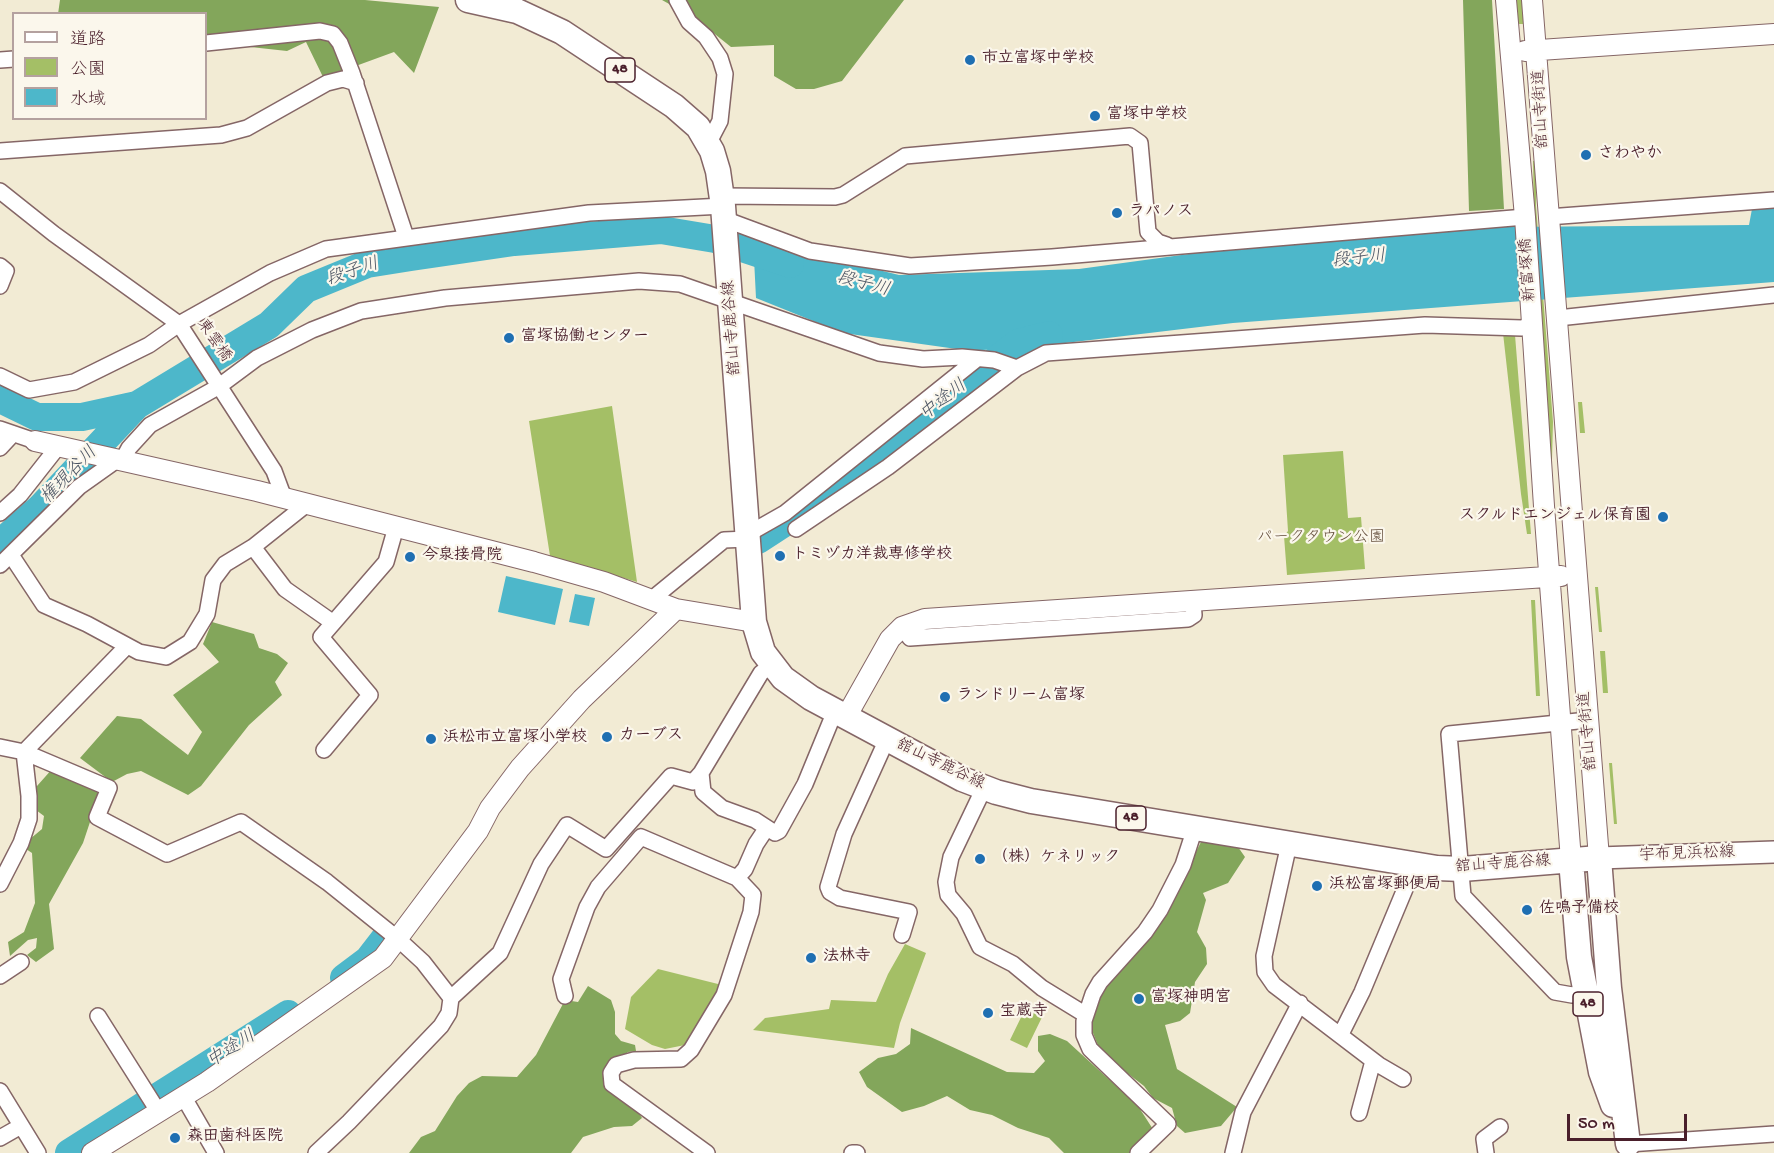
<!DOCTYPE html>
<meta charset="utf-8">
<style>
body{margin:0}
#map{position:relative;width:1774px;height:1153px;overflow:hidden;background:#f2ebd4;font-family:"Gochi Hand","Klee One",sans-serif}
canvas{display:block}
.legend{position:absolute;left:12px;top:12px;width:195px;height:108px;box-sizing:border-box;background:#fbf7ec;border:2px solid #b4a19f;margin:0;padding:8px 10px;list-style:none;font-size:18px;color:#4a1f2b}
.legend li{display:flex;align-items:center;gap:12px;height:30px}
.legend b{width:30px;border:2px solid #b4a19f}
.scale{position:absolute;left:1567px;top:1114px;width:120px;height:27px;box-sizing:border-box;border:3px solid #4a1f2b;border-top:0;padding-left:8px;font-size:18px;line-height:21px;white-space:nowrap;color:#4a1f2b;-webkit-text-stroke:4px #fbf7ec;paint-order:stroke}
</style>
<div id="map">
<canvas width="1774" height="1153"></canvas>
<ul class="legend">
<li><b style="height:8px;background:#fff"></b>道路</li>
<li><b style="height:16px;background:#a4bf66"></b>公園</li>
<li><b style="height:16px;background:#4db7ca"></b>水域</li>
</ul>
<div class="scale">50 m</div>
</div>
<script>
const context = document.querySelector('canvas').getContext('2d');
context.lineJoin = 'round';
function paint(path, color) { context.fillStyle = color; context.fill(path, 'evenodd'); }
const shape = rows => new Path2D(rows.map(r => 'M' + r).join(''));
function trace(path, color, width, dash) { context.strokeStyle = color; context.lineWidth = width; context.lineCap = dash ? 'butt' : 'round'; context.setLineDash(dash || []); context.stroke(path); }
function label(font, color, halo, rows, align = 'center') {
  context.font = font + ' "Gochi Hand","Klee One",sans-serif'; context.lineWidth = 4.5; context.setLineDash([]); context.textBaseline = 'middle'; context.strokeStyle = halo; context.fillStyle = color; for (const [text, x, y, turn = 0] of rows) {
    context.save(); context.translate(x, y); context.rotate((+turn || 0) * Math.PI / 180); context.textAlign = isNaN(turn) ? turn : align; if (halo) context.strokeText(text, 0, 0); context.fillText(text, 0, 0); context.restore();
  }
}
paint(shape([
 [1514,0,1524,0,1526,24,1516,24],
 [1533,161,1536,161,1537,168,1536,206,1553,422,1552,459,1548,459,1546,392,1534,216],
 [1503,333,1515,335,1531,534,1527,534,1521,494],
 [1578,402,1582,402,1585,433,1580,433],
 [612,406,637,582,550,556,529,421],
 [1343,451,1348,518,1361,517,1365,569,1287,575,1284,536,1288,531,1283,455],
 [1595,587,1598,587,1602,632,1599,632],
 [1531,600,1535,600,1540,696,1536,696],
 [1600,651,1605,651,1608,693,1603,693],
 [1609,763,1612,763,1617,824,1614,824],
 [905,944,926,953,900,1023,894,1048,753,1030,765,1018,829,1009,831,1000,876,1002,888,974],
 [658,969,722,985,685,1045,665,1049,652,1045,625,1029,631,997],
 [1028,1003,1045,1011,1027,1048,1010,1040]
]), '#a4bf66');
paint(shape([
 [60,0,365,0,439,7,414,73,394,52,353,67,338,78,323,77,306,42,287,51,214,43,206,38,206,14,58,14],
 [662,0,904,0,842,81,814,89,796,89,774,76,774,45,731,47,696,19],
 [1463,0,1492,0,1504,209,1469,211],
 [212,622,254,634,259,648,277,654,288,663,275,682,282,695,249,725,201,786,188,795,141,771,127,774,112,782,80,758,117,716,141,719,188,755,202,732,173,695,219,662,203,644],
 [53,768,101,789,83,843,49,904,54,949,36,962,27,955,36,948,37,938,28,940,10,956,8,942,24,932,35,903,32,853,26,849,30,839,42,829,44,816,36,810,37,786],
 [1205,834,1238,847,1245,857,1228,883,1203,893,1206,900,1197,932,1206,948,1207,964,1195,982,1190,1013,1180,1021,1165,1025,1177,1069,1237,1107,1221,1126,1185,1133,1177,1126,1172,1108,1153,1098,1144,1086,1101,1053,1091,1028,1095,1001,1114,973,1157,929],
 [588,986,611,1000,615,1012,615,1034,621,1041,635,1045,636,1051,628,1052,621,1058,619,1081,642,1118,632,1126,614,1127,583,1137,571,1153,409,1153,421,1137,435,1131,457,1096,469,1083,482,1076,517,1077,536,1055,565,1000,578,1002],
 [911,1028,1007,1072,1034,1073,1045,1061,1038,1051,1038,1036,1050,1034,1067,1041,1138,1106,1158,1137,1148,1153,1064,1153,1049,1138,1018,1128,992,1115,970,1110,947,1096,924,1106,902,1112,867,1087,859,1072,878,1058,896,1054,910,1044]
]), '#83a65b');
paint(shape([
 [1774,207,1774,282,1233,323,1057,344,971,351,843,333,756,298,753,239,899,275,1079,269,1218,250,1504,227,1749,225,1752,209],
 [506,576,563,589,555,625,498,612],
 [575,594,595,598,589,626,569,622]
]), '#4db7ca');
trace(shape([
 [0,399,37,417,82,417,137,405,269,325,306,289,367,264,411,257,514,242,661,230,715,239,790,264],
 [758,540,801,512,1018,343,1049,335],
 [0,543,40,508,137,405],
 [344,978,368,960,385,938],
 [69,1153,288,1014]
]), '#4db7ca', 28);
const minor = shape([
 [677,0,689,22,706,37,720,58,725,74,720,121,708,144],
 [206,43,320,31,333,34,340,43,352,73,406,237],
 [0,60,14,59],
 [0,151,221,135,247,128,327,83,343,79,356,83],
 [0,191,54,234,179,324,274,471,284,498],
 [722,196,835,197,843,195,905,156,1130,136,1140,143,1148,232,1158,242,1167,245],
 [1548,217,1774,200],
 [724,219,810,251,910,266,1052,257,1525,217],
 [0,266,6,271,0,286],
 [1558,318,1774,295],
 [0,376,29,390,74,382,149,345,179,324,270,273,326,249,589,213,723,206],
 [0,429,35,441],
 [0,448,13,434],
 [122,461,129,448,150,425,218,387,257,358,312,330,361,311,445,298,639,281,680,284,879,353,923,359,962,357,994,360,1017,368],
 [0,513,20,495,57,448],
 [796,529,888,467,1017,368,1046,353,1425,325,1522,328,1533,324],
 [748,534,785,513,977,359],
 [253,547,285,589,332,622],
 [11,555,44,605,87,624,139,652,166,657,190,642,207,614,213,580,225,564,253,547,307,504],
 [0,565,79,487,117,460],
 [652,599,724,540,748,539],
 [902,627,910,638,1188,619,1194,615,1193,601],
 [772,665,761,673,701,773,703,792,722,808,755,820,775,833,779,831,805,784,835,711],
 [887,739,844,834,828,887,830,892,840,898,909,912,902,935],
 [0,747,24,752,127,646],
 [324,750,370,695,321,637,386,562,396,527],
 [24,752,109,788,97,817,167,854,241,822,327,882,398,939,423,962,451,998,500,953,541,864,567,825,606,849,671,776,693,782,701,773],
 [984,788,951,857,946,882,948,895,964,914,980,947,1013,964,1042,988,1086,1015],
 [1289,844,1264,956,1265,972,1274,985,1379,1065,1403,1079],
 [0,884,21,843,29,819,29,796,24,752],
 [0,976,21,962],
 [1586,993,1572,995,1555,992,1463,896,1449,734,1588,720],
 [565,996,561,979,587,907,598,887,641,837,737,878],
 [98,1016,158,1111],
 [1341,1034,1362,992,1410,877,1412,864],
 [0,1091,38,1153],
 [183,1096,216,1153],
 [1359,1113,1373,1061],
 [0,1138,21,1126],
 [1628,1144,1774,1134],
 [316,1153,349,1122,441,1026,449,1013,451,998],
 [707,1153,612,1084,611,1073,616,1065,634,1060,681,1059,691,1050,724,995,751,912,753,895,737,878,745,869,756,844,766,829],
 [852,1153,857,1153],
 [1138,1153,1168,1124,1090,1049,1084,1035,1084,1021,1093,994,1100,982,1145,932,1160,910,1183,865,1195,828],
 [1233,1153,1243,1112,1300,1003],
 [1486,1153,1484,1139,1500,1127]
]);
const tertiary = shape([
 [1506,0,1525,217,1544,506,1571,860],
 [1532,0,1599,858],
 [1525,51,1774,34],
 [35,441,257,491,534,562,604,582,676,609,754,622],
 [846,717,890,639,902,627,925,619,1561,576],
 [92,1153,207,1082,383,958,478,831,490,808,520,768,582,699,676,609]
]);
const secondary = shape([
 [1599,858,1774,852]
]);
const primary = shape([
 [468,0,517,11,562,32,674,106,698,127,712,151,718,171,723,206,754,622,763,652,783,678,811,698,962,779,996,792,1031,801,1437,868,1462,869,1599,858,1609,988,1628,1144],
 [1571,860,1579,957,1601,1072,1613,1105]
]);
trace(minor, '#856666', 18);
trace(tertiary, '#856666', 22);
trace(secondary, '#856666', 24);
trace(primary, '#856666', 27);
trace(minor, '#fff', 15);
trace(tertiary, '#fff', 20);
trace(secondary, '#fff', 21);
trace(primary, '#fff', 24);
for (const [x, y, r, color] of [
 [970,60,6,"#1f6fb2"],
 [1095,116,6,"#1f6fb2"],
 [1586,155,6,"#1f6fb2"],
 [1117,213,6,"#1f6fb2"],
 [509,338,6,"#1f6fb2"],
 [1663,517,6,"#1f6fb2"],
 [780,556,6,"#1f6fb2"],
 [410,557,6,"#1f6fb2"],
 [945,697,6,"#1f6fb2"],
 [607,737,6,"#1f6fb2"],
 [431,739,6,"#1f6fb2"],
 [980,859,6,"#1f6fb2"],
 [1317,886,6,"#1f6fb2"],
 [1527,910,6,"#1f6fb2"],
 [811,958,6,"#1f6fb2"],
 [1139,999,6,"#1f6fb2"],
 [988,1013,6,"#1f6fb2"],
 [175,1138,6,"#1f6fb2"]
]) { const dot = new Path2D(); dot.arc(x, y, r, 0, 2 * Math.PI); context.fillStyle = color; context.fill(dot); trace(dot, '#fbf7ec', 2); }
for (const [x, y, w] of [
 [620,70,30],
 [1131,818,30],
 [1588,1004,30]
]) { const box = new Path2D(); box.roundRect(x - w / 2, y - 12, w, 24, 4.5); context.fillStyle = '#fbf7ec'; context.fill(box); trace(box, '#4a1f2b', 1.5); }
label('bold 15px', '#4a1f2b', null, [
 ["48",620,70],
 ["48",1131,818],
 ["48",1588,1004]
]);
label('bold 16px', '#4a1f2b', '#fbf7ec', [
 ["市立富塚中学校",982,60],
 ["富塚中学校",1107,116],
 ["さわやか",1598,155],
 ["ラパノス",1129,213],
 ["富塚協働センター",521,338],
 ["スクルドエンジェル保育園",1651,517,"right"],
 ["トミヅカ洋裁専修学校",792,556],
 ["今泉接骨院",422,557],
 ["ランドリーム富塚",957,697],
 ["カーブス",619,737],
 ["浜松市立富塚小学校",443,739],
 ["（株）ケネリック",992,859],
 ["浜松富塚郵便局",1329,886],
 ["佐鳴予備校",1539,910],
 ["法林寺",823,958],
 ["富塚神明宮",1151,999],
 ["宝蔵寺",1000,1013],
 ["森田歯科医院",187,1138]
], 'left');
label('16px', '#4a1f2b', '#fbf7ec', [
 ["舘山寺街道",1542,109,-93],
 ["新富塚橋",1529,270,-94],
 ["舘山寺鹿谷線",733,328,-94],
 ["東雲橋",213,341,56],
 ["舘山寺街道",1589,731,-95],
 ["舘山寺鹿谷線",940,765,26],
 ["宇布見浜松線",1687,855,-2],
 ["舘山寺鹿谷線",1503,865,-4]
]);
label('16px', '#654f3d', '#fbf7ec', [
 ["パークタウン公園",1321,539]
]);
label('italic 18px', '#4b5463', '#fbf7ec', [
 ["段子川",1359,260,-6],
 ["段子川",353,273,-18],
 ["段子川",863,285,15],
 ["中途川",944,401,-38],
 ["権現谷川",70,476,-46],
 ["中途川",232,1050,-32]
]);
</script>
